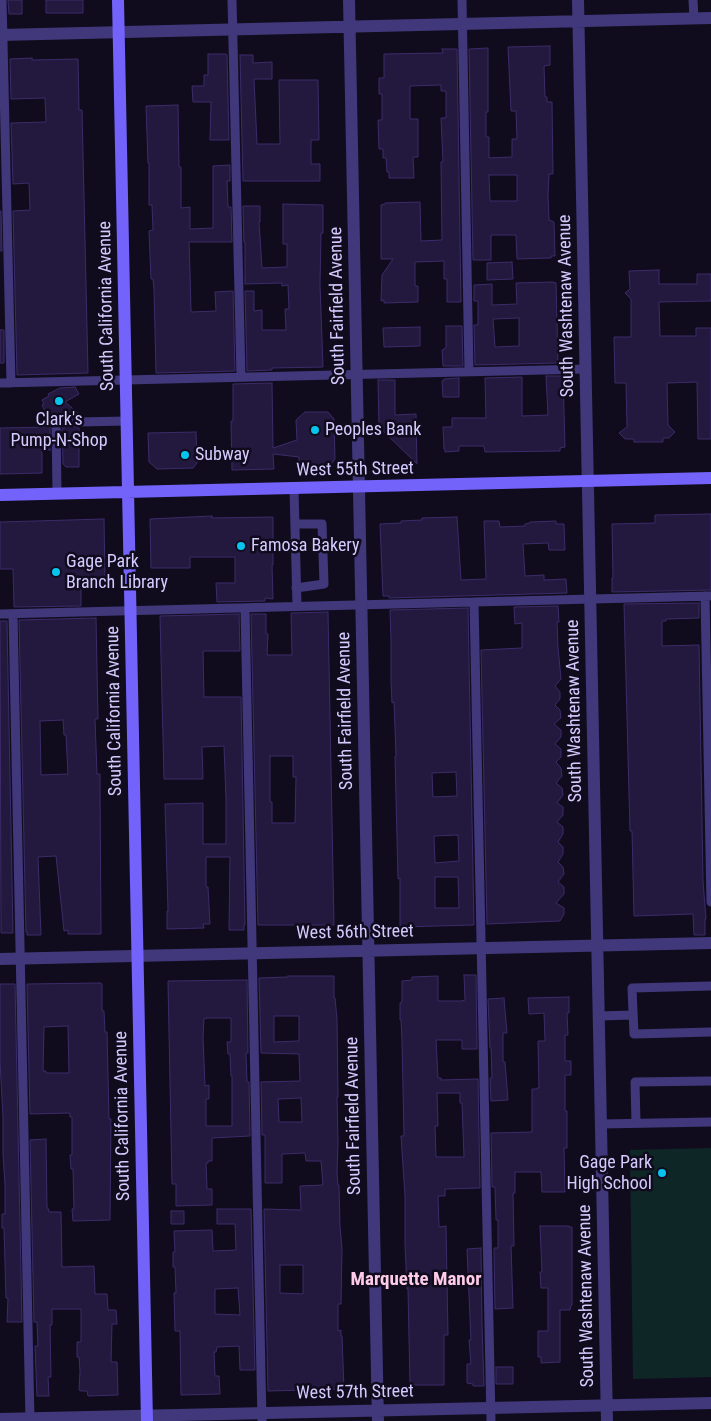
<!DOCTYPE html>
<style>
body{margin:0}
canvas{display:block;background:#100c1d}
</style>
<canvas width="711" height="1421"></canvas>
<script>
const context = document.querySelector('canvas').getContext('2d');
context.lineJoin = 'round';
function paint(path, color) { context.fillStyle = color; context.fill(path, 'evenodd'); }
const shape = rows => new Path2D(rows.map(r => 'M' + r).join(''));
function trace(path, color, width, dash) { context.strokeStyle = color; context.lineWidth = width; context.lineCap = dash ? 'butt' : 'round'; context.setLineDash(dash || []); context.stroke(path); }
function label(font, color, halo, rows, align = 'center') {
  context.font = font + ' "Roboto Condensed",sans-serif'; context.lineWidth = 5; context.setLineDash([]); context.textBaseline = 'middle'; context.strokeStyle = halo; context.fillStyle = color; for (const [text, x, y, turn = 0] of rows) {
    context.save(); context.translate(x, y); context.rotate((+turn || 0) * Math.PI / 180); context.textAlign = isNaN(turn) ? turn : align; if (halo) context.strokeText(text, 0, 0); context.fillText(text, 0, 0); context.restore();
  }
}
paint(shape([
 [711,1148,711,1377,633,1379,630,1150]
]), '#0f2627');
const building = shape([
 [8,0,22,0,22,14,9,14,8,0],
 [46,0,83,0,83,13,46,13,46,0],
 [550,46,550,65,544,66,545,97,547,97,547,102,552,102,553,174,549,174,548,195,549,220,554,222,555,256,551,256,551,258,517,259,516,235,491,235,491,260,473,260,469,49,488,48,488,112,486,112,486,137,489,137,489,158,512,157,512,139,517,139,516,112,516,111,511,111,508,47,550,46],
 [489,175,517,175,517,201,490,201,489,175],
 [442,49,457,49,461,302,447,302,447,279,444,279,444,261,415,262,415,286,418,286,418,302,384,303,384,300,381,301,382,275,393,259,381,259,381,205,385,204,385,203,420,202,421,241,442,240,441,162,443,162,441,118,446,118,446,91,441,91,441,85,410,86,410,119,418,119,418,157,413,157,414,178,389,178,389,172,387,172,386,158,383,158,383,149,379,149,378,120,382,120,382,94,379,94,379,78,384,78,384,54,443,53,442,49],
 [208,54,226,54,227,55,229,140,210,140,211,102,193,102,192,86,204,86,204,75,208,75,208,54],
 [240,55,253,55,253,63,272,62,272,79,254,79,257,144,280,144,279,80,318,80,319,140,311,140,311,164,320,164,320,181,243,181,240,55],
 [32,58,32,60,78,59,79,110,82,110,88,373,17,375,13,211,30,210,29,183,13,184,11,123,46,122,45,98,11,99,10,59,32,58],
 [178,105,179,167,181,167,181,208,190,207,190,229,213,228,213,166,230,165,230,181,227,181,228,207,231,207,232,242,189,242,190,272,191,312,216,311,215,292,233,291,235,371,156,373,154,289,153,279,151,279,149,231,153,230,152,205,149,205,149,163,148,163,146,106,178,105],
 [283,204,323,205,323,233,321,233,320,284,323,367,272,368,272,370,247,371,245,291,254,291,254,311,262,310,262,330,286,330,285,309,289,309,288,285,282,286,282,283,245,284,245,242,244,242,243,206,260,206,260,222,259,222,262,268,287,267,287,244,283,244,283,204],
 [0,211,1,211,2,251,0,251,0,211],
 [512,262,513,279,487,280,487,263,512,262],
 [659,270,659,284,697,284,697,274,711,274,711,301,659,302,660,336,696,336,696,328,711,328,711,439,698,439,697,382,667,383,668,425,675,432,669,438,663,438,663,442,634,442,634,439,625,439,619,433,627,427,626,383,615,383,614,337,631,337,631,299,625,293,630,289,629,271,659,270],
 [552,282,556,283,558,363,475,365,474,325,478,325,478,301,474,301,474,285,492,284,492,305,517,304,516,283,552,282],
 [519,318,519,346,495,347,493,319,519,318],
 [446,326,462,326,463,366,443,366,442,350,446,348,446,326],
 [420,327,420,346,384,347,383,328,420,327],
 [0,330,4,330,4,363,0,363,0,330],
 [546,376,563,376,565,447,560,448,560,451,485,452,484,446,459,446,459,451,445,452,445,449,444,449,443,427,452,427,452,418,486,418,485,378,522,377,522,416,548,415,546,376],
 [459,378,459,397,443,397,442,381,444,380,444,379,459,378],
 [378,380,395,380,395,415,416,414,417,464,379,427,378,380],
 [272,383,273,448,297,440,296,420,305,412,328,412,334,419,335,459,329,467,311,467,299,462,299,457,273,454,274,469,232,470,231,421,233,421,233,384,272,383],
 [75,387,79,394,65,402,78,413,78,416,74,417,72,422,73,426,79,428,79,467,66,467,63,464,62,429,67,426,67,420,64,417,56,417,52,418,50,421,42,405,44,404,42,400,49,396,48,394,60,388,75,387],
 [50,427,50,451,42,443,42,473,0,474,0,428,50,427],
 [196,432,197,463,193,468,157,469,149,462,148,433,196,432],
 [711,514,711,590,612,592,612,578,613,578,612,524,655,523,655,515,711,514],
 [212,516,212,518,273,517,273,565,272,565,273,599,265,598,265,601,217,602,216,583,235,583,235,557,190,557,190,568,151,568,150,519,212,516],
 [457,517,461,580,486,579,484,521,499,521,500,527,525,526,525,524,530,523,530,522,556,521,556,524,564,524,565,550,549,550,548,543,523,544,525,576,544,575,544,580,566,579,567,593,389,598,389,596,383,596,380,524,401,523,401,521,422,520,422,518,457,517],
 [104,519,105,578,81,579,81,606,14,607,13,569,0,569,0,522,104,519],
 [699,603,699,618,666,619,666,621,662,621,662,646,699,645,703,881,706,919,705,919,705,935,694,935,693,914,634,916,632,831,630,831,624,604,699,603],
 [558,606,559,622,557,622,558,647,561,679,555,686,560,692,560,699,555,705,560,710,561,718,554,724,561,730,561,737,555,744,561,749,561,757,556,762,561,768,562,776,556,783,562,788,563,795,557,803,563,807,563,815,557,822,563,827,563,834,558,842,563,847,563,854,558,862,563,867,564,874,558,882,564,887,564,894,556,903,564,908,564,914,560,921,487,924,481,650,522,648,522,623,515,624,514,607,558,606],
 [468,608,474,925,400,927,400,878,398,879,395,756,396,756,394,702,392,703,391,681,391,640,390,610,468,608],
 [456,772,457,796,433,797,432,773,456,772],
 [457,835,458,835,459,861,435,863,434,836,457,835],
 [435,877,458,877,459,908,435,908,435,877],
 [328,612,334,925,258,925,251,614,266,614,266,634,268,634,267,655,292,655,291,613,328,612],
 [270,756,293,756,293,777,296,777,295,823,272,823,272,802,270,802,270,756],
 [239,614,240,651,203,651,204,697,241,697,245,925,244,925,244,930,229,930,230,857,206,857,206,887,208,887,210,924,203,924,204,928,167,929,167,911,168,911,165,804,203,803,203,844,226,844,226,799,224,746,202,747,203,779,164,779,160,616,239,614],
 [96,618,98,719,95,719,97,774,100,774,100,789,101,934,68,934,68,930,64,931,56,856,38,857,41,935,27,935,27,932,26,932,19,620,96,618],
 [63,720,64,735,66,735,68,774,41,775,40,721,63,720],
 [0,621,7,621,13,933,1,933,0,621],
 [464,975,476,975,477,1049,462,1049,462,1040,436,1040,438,1078,441,1078,441,1080,478,1079,480,1188,445,1189,445,1196,438,1196,439,1227,446,1226,448,1335,444,1335,444,1385,410,1385,408,1289,407,1289,405,1244,405,1196,401,1136,404,1136,402,1041,401,1020,400,1020,400,1003,402,1002,402,981,412,980,412,977,438,976,438,1001,462,1001,465,1000,464,975],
 [437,1093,460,1093,460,1103,462,1103,464,1157,436,1157,435,1126,438,1126,437,1093],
 [288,976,334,976,334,998,335,998,337,1019,338,1097,337,1097,338,1143,337,1172,338,1185,339,1185,340,1227,342,1248,341,1304,338,1304,338,1331,341,1330,341,1336,342,1336,344,1389,268,1391,264,1209,301,1210,300,1186,323,1185,321,1161,306,1161,305,1153,282,1154,282,1183,265,1183,265,1135,262,1135,261,1082,300,1081,299,1054,261,1053,259,978,288,977,288,976],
 [274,1016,299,1016,299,1041,274,1042,274,1016],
 [301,1098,302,1122,279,1122,278,1099,301,1098],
 [280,1265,303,1265,303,1294,280,1293,280,1265],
 [247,980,248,1053,246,1053,247,1082,249,1082,250,1136,212,1138,212,1161,208,1161,208,1163,206,1163,207,1189,212,1189,212,1205,176,1206,176,1184,172,1184,168,981,247,980],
 [207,1018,231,1018,231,1042,227,1042,228,1054,230,1054,231,1076,232,1076,232,1126,206,1126,206,1099,209,1099,209,1085,205,1086,203,1037,204,1019,207,1018],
 [100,983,102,984,102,1011,104,1011,105,1032,107,1032,109,1119,111,1119,110,1220,73,1221,72,1209,74,1209,73,1169,71,1169,70,1155,72,1155,72,1117,70,1117,70,1113,30,1114,27,984,100,983],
 [68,1026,69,1073,46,1073,46,1071,43,1071,44,1027,68,1026],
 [0,984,15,984,22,1322,7,1322,8,1298,6,1298,4,1228,2,1228,2,1214,5,1214,5,1185,3,1154,3,1117,0,1061,0,984],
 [569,997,569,1013,567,1013,568,1035,565,1035,565,1061,571,1061,571,1075,565,1075,565,1111,567,1111,567,1148,564,1148,565,1192,542,1192,541,1172,515,1172,515,1193,513,1193,514,1246,511,1246,513,1308,495,1309,494,1248,498,1248,498,1220,496,1220,495,1187,492,1187,491,1133,532,1132,532,1089,537,1089,537,1088,539,1088,538,1041,545,1041,544,1013,529,1014,528,998,569,997],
 [504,998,507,1033,503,1033,503,1062,505,1062,508,1100,491,1101,490,1078,492,1078,491,1048,490,1048,488,999,504,998],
 [46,1139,47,1208,48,1208,49,1212,61,1212,62,1267,94,1266,95,1294,107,1294,108,1310,116,1310,117,1324,112,1324,111,1362,117,1362,118,1395,88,1396,87,1391,81,1391,79,1390,80,1371,79,1357,77,1357,77,1342,81,1342,81,1309,52,1309,52,1325,50,1325,51,1377,48,1377,49,1396,37,1396,35,1346,38,1346,37,1322,34,1322,30,1140,46,1139],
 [217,1209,251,1209,255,1370,240,1370,239,1346,217,1347,216,1352,214,1352,215,1376,219,1376,220,1394,181,1395,180,1331,175,1331,174,1293,176,1293,175,1267,173,1267,173,1252,175,1252,174,1231,212,1230,213,1251,236,1250,235,1224,217,1224,217,1209],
 [238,1288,240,1315,215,1314,215,1289,238,1288],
 [171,1211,184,1211,184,1224,171,1224,171,1211],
 [540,1226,569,1226,569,1227,572,1227,572,1305,571,1305,570,1310,560,1310,560,1362,541,1363,541,1357,538,1357,538,1331,548,1331,548,1288,541,1288,540,1272,542,1272,540,1226],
 [481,1248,482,1326,484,1386,473,1386,473,1384,467,1383,467,1364,471,1364,469,1340,471,1340,467,1249,481,1248],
 [496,1367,513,1367,513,1384,496,1384,496,1367]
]);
paint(building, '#23193e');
trace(building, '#3c2b69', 1);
trace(shape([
 [2,0,11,383],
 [232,0,241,377],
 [462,0,469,372],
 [693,0,694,19],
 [0,383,586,369],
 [78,422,127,421],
 [294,489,297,606],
 [57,493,56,423,61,423],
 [295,524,322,524,324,584,296,588],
 [705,596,711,902],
 [474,602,491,1421],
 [245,608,262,1421],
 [0,614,711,596],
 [13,614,30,1421],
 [711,986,632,988,634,1034,711,1032],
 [599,1016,633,1015],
 [636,1123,635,1082,711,1081],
 [601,1124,711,1122]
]), '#40387b', 9);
trace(shape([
 [349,0,378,1421],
 [578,0,607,1421],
 [0,35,711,18],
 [0,959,711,943],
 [0,1419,711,1403]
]), '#40387b', 12);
trace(shape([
 [118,0,147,1421],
 [0,495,711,478]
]), '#7363fb', 12);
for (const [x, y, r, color] of [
 [59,401,5,"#06c4ee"],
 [315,430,5,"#06c4ee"],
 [185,455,5,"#06c4ee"],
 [241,546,5,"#06c4ee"],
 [56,572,5,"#06c4ee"],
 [662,1173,5,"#06c4ee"]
]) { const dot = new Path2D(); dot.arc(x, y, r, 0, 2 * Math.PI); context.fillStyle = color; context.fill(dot); trace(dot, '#100c1d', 2); }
label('18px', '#d4cafe', '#100c1d', [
 ["South California Avenue",107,306,-91],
 ["South Fairfield Avenue",338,306,-91],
 ["South Washtenaw Avenue",567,306,-91],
 ["West 55th Street",355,470,-1],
 ["South California Avenue",115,711,-91],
 ["South Fairfield Avenue",346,711,-91],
 ["South Washtenaw Avenue",575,711,-91],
 ["West 56th Street",355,933,-1],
 ["South California Avenue",123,1116,-91],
 ["South Fairfield Avenue",354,1116,-91],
 ["South Washtenaw Avenue",587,1296,-91],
 ["West 57th Street",355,1393,-1]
]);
label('18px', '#d4cafe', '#100c1d', [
 ["Clark's",59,420,"center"],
 ["Pump-N-Shop",59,441,"center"],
 ["Peoples Bank",325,430],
 ["Subway",195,455],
 ["Famosa Bakery",251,546],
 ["Gage Park",66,562],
 ["Branch Library",66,583],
 ["Gage Park",652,1163,"right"],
 ["High School",652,1184,"right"]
], 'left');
label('bold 19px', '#fecce8', '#100c1d', [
 ["Marquette Manor",416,1280]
]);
</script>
